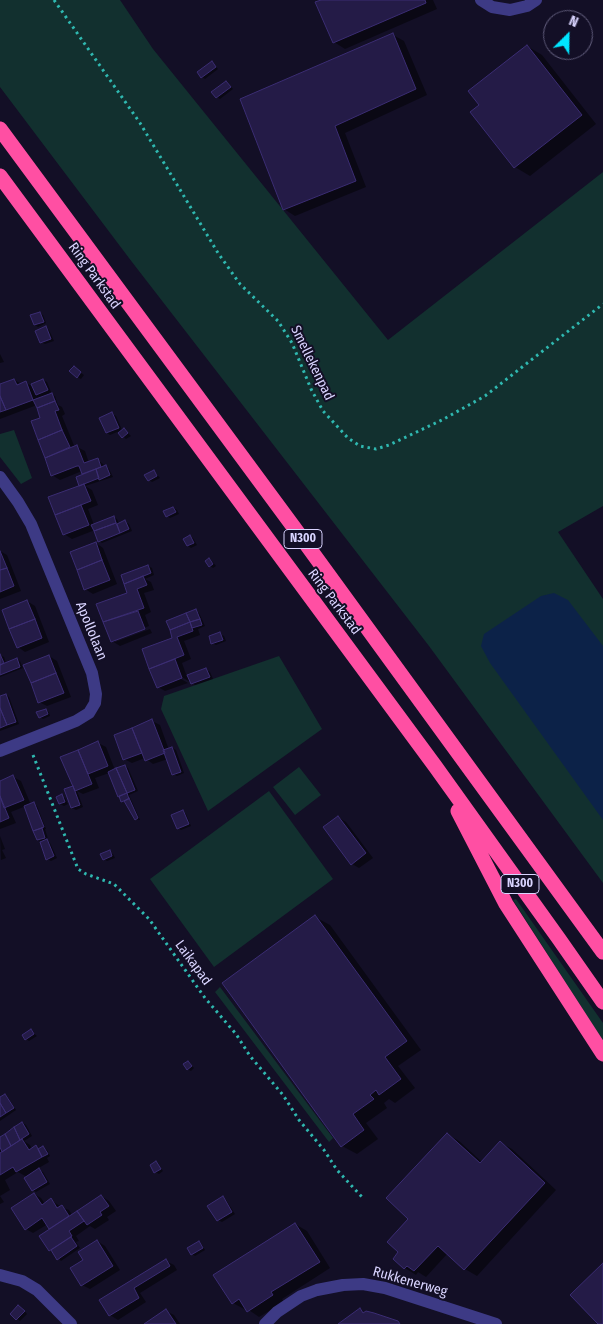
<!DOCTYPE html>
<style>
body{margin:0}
#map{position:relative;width:603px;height:1324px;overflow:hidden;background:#130f26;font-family:"Fira Sans Condensed",sans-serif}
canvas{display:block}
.north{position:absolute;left:543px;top:10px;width:50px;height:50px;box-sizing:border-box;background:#130f26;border:1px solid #625e7d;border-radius:50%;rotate:23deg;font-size:14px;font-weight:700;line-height:20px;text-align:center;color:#d9d4ff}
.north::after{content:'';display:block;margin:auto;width:18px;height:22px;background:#00e5ff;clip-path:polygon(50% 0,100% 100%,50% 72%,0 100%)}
</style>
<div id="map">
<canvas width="603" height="1324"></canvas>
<div class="north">N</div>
</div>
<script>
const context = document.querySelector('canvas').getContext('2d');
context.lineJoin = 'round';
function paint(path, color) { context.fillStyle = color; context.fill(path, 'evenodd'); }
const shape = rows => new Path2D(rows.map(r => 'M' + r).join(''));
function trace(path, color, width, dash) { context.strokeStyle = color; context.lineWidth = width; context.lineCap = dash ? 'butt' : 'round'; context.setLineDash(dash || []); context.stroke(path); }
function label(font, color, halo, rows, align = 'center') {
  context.font = font + ' "Fira Sans Condensed",sans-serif'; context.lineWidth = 4; context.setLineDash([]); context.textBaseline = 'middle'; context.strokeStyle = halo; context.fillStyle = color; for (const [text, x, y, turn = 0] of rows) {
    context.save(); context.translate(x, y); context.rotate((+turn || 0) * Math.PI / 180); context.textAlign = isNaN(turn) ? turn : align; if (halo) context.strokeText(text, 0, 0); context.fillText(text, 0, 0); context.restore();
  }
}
paint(shape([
 [0,0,120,0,153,49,388,340,603,172,603,506,558,532,603,599,603,883,429,646,132,262,0,87],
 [14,430,32,478,21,484,0,457,0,434],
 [279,656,322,729,208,811,161,709,164,696],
 [299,767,321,795,295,815,273,787],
 [269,791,333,879,214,967,150,879],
 [516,899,603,1023,603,1041,513,900],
 [220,987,333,1138,329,1142,215,992]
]), '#12302f');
paint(shape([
 [554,593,568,600,603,646,603,820,490,663,481,646,484,634,541,596]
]), '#0c2248');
paint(shape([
 [324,0,433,0,437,9,345,49,334,42],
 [393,35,404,41,427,95,345,133,366,187,295,216,284,209,241,100],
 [527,46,542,55,596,124,530,176,515,167,472,112,481,105],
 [212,63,218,69,205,79,202,77],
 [226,82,233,89,220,99,217,97],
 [39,313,43,315,46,323,38,327,35,325],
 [46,328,49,330,54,341,45,344,41,342],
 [0,354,4,362,0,363],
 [77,370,84,375,81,379,77,377],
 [14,380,22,384,26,383,34,387,43,380,47,382,51,392,49,393,55,396,58,405,62,407,65,414,62,416,75,448,77,447,85,451,89,463,98,460,109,469,113,477,85,486,92,490,98,505,88,509,94,525,113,517,117,519,119,524,125,522,129,524,132,531,102,543,99,541,95,530,72,539,64,534,50,498,83,486,84,475,82,471,60,480,52,475,32,422,42,419,37,405,0,419,0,385],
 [112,414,116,416,122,430,110,435,107,433],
 [124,429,131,436,126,439,119,433],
 [154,471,160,478,152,482,149,480],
 [173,508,177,510,179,514,170,518,167,516],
 [190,536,193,538,197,545,191,548,188,546],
 [96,543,103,548,117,584,93,594,85,589],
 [0,551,7,555,21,591,0,599],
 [209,560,213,562,216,566,213,568,210,566],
 [148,566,152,568,154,575,145,579,151,582,154,590,144,593,151,612,145,615,149,626,115,639,115,642,150,629,152,633,120,646,112,641,98,605,129,593],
 [27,601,35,606,49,642,25,652,18,647],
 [196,611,199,613,205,626,198,629,200,635,184,641,191,659,182,663,187,677,206,670,210,672,213,679,195,685,177,674,176,676,188,683,165,691,158,687,144,650,174,639],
 [220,634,224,636,226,641,216,645,212,643],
 [0,655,4,657,6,663,17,659,20,661,23,668,0,677],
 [49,656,57,661,71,697,47,706,39,702],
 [6,695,9,697,19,724,0,731,0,698],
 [45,710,49,712,50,716,43,719,40,717],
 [152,721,160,725,169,750,172,748,176,750,184,773,177,776,173,774,168,759,153,764,145,758,132,763,124,759],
 [98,743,106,747,115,770,125,766,128,768,138,791,129,795,140,820,135,819,126,803,122,801,109,773,95,778,99,788,83,794,77,791,83,807,76,810,72,808,66,790,74,787,62,757],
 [13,777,21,781,31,805,34,804,37,806,46,829,45,829,48,839,46,840,50,843,57,858,51,861,47,859,41,841,38,840,26,806,11,812,16,823,0,829,0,782],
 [62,796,65,798,68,804,64,806,60,804,58,797],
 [183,812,186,814,191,826,181,830,178,828],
 [338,817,346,822,373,858,359,868,352,864],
 [0,836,5,849,2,850,6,858,1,860],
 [109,852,113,854,115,858,107,861,104,859],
 [315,917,330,925,421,1050,398,1066,415,1088,395,1103,389,1099,384,1103,387,1108,366,1123,378,1139,357,1154,342,1146],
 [31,1031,37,1036,29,1041,26,1039],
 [188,1062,194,1068,191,1071,187,1069],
 [5,1096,8,1098,16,1110,0,1121,0,1099],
 [23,1123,26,1125,32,1136,24,1141,30,1145,32,1149,36,1147,40,1149,43,1148,47,1150,50,1156,47,1158,49,1162,37,1169,43,1172,50,1184,36,1192,33,1190,27,1177,18,1172,5,1180,10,1190,0,1196,4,1202,0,1204,0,1138],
 [447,1134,459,1141,482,1162,501,1143,512,1149,556,1190,477,1276,465,1269,448,1253,426,1277,418,1272,416,1275,405,1268,400,1252,410,1219],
 [156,1163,163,1171,159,1174,155,1172],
 [34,1194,41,1198,45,1204,51,1200,61,1207,69,1210,72,1215,101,1196,109,1201,116,1211,107,1217,109,1220,95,1229,90,1226,76,1236,79,1241,76,1242,80,1248,61,1261,50,1250,51,1230,48,1224,33,1233,26,1229],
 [223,1198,226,1200,235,1214,222,1222,218,1220,209,1206],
 [295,1224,307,1231,330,1268,282,1299,284,1302,259,1317,246,1308,244,1309,233,1303],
 [97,1241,105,1246,120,1270,90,1289,82,1285,85,1260],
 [199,1243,202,1245,205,1250,195,1256,192,1254],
 [166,1261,174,1265,177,1270,140,1293,146,1302,118,1320,110,1315,101,1300],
 [22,1308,27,1314,20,1321,12,1314],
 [166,1311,174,1315,180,1324,146,1324]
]), '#0007');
const building = shape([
 [321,0,425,0,426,3,333,43,315,2,321,0],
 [393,33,416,89,335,126,356,181,283,210,240,99,393,33],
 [527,45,582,115,514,168,470,112,479,105,468,91,527,45],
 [212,61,216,67,201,78,197,72,212,61],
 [226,81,231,87,216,98,211,92,226,81],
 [40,312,44,322,34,325,30,315,40,312],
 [46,326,51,339,40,343,35,331,46,326],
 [74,366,81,372,77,378,69,371,74,366],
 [14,379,17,385,26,381,33,400,6,410,0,396,0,384,14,379],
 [43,379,48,390,36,395,31,384,43,379],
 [52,393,55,401,37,408,33,400,52,393],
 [0,396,6,410,0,412,0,396],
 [55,401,59,410,55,411,62,430,38,440,31,421,40,418,37,408,55,401],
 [112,412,119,428,106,433,99,418,112,412],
 [124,428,128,433,122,438,118,433,124,428],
 [62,430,70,447,45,458,38,440,62,430],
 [77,445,84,463,98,458,101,467,82,474,79,466,77,466,51,476,45,458,77,445],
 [106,465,110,475,99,480,96,469,106,465],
 [96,469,99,478,79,486,76,477,96,469],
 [154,470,157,476,148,481,144,475,154,470],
 [84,484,91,501,55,515,48,497,84,484],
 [81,505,89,525,63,535,55,515,81,505],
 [173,507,176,512,166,517,163,511,173,507],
 [114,516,116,523,94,531,91,525,114,516],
 [125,520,129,529,120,533,117,524,125,520],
 [116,523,120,533,98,542,94,531,116,523],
 [190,535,194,543,187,546,183,539,190,535],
 [96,542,102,560,77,570,70,552,96,542],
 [0,551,7,568,0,570,0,551],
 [209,558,213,564,209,567,205,561,209,558],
 [102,560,110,580,84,590,77,570,102,560],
 [148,565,151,573,124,584,121,575,148,565],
 [7,568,14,586,0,592,0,570,7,568],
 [143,576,147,585,137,589,144,608,103,622,96,604,127,593,124,584,143,576],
 [27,600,35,619,9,629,2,610,27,600],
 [196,609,200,619,190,622,186,613,196,609],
 [138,611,145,629,111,642,103,622,138,611],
 [186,613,190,622,170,630,166,621,186,613],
 [35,619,42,638,17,648,9,629,35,619],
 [200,619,202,625,192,628,190,622,200,619],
 [190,622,193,631,177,637,184,655,149,669,142,649,172,638,170,630,190,622],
 [220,632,223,640,211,644,209,636,220,632],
 [0,654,4,663,0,665,0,654],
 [49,655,56,673,31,683,23,665,49,655],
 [17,658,20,667,0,675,0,665,17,658],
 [175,659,182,678,157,688,149,669,175,659],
 [206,668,210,677,191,684,187,675,206,668],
 [56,673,64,693,38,703,31,683,56,673],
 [6,694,16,722,7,725,0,708,0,696,6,694],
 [0,708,7,725,0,728,0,708],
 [46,709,48,714,39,718,36,712,46,709],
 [152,719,165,753,145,761,132,728,152,719],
 [132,728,142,753,123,760,114,735,132,728],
 [98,741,108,766,88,774,78,750,98,741],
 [172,747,181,772,172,775,163,750,172,747],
 [78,750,92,784,75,791,60,757,78,750],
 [125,765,135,790,127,793,116,768,125,765],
 [116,768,127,793,118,797,108,772,116,768],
 [13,775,24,800,4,808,0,796,0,781,13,775],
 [73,786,80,805,71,808,64,789,73,786],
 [127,793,129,799,121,802,119,796,127,793],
 [62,794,65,802,59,804,56,797,62,794],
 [0,796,9,818,0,822,0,796],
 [129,798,138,818,135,820,124,801,129,798],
 [34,802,44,827,33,831,24,806,34,802],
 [183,810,189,824,177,829,171,815,183,810],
 [338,816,366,853,351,865,323,827,338,816],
 [42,828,45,838,37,840,33,831,42,828],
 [47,839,54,856,46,860,40,842,47,839],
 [110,850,112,856,103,860,100,854,110,850],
 [315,915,407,1041,385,1057,401,1079,379,1095,376,1090,370,1095,374,1099,353,1114,364,1130,341,1147,222,983,315,915],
 [31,1029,34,1034,25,1040,22,1035,31,1029],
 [188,1061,192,1066,187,1070,183,1064,188,1061],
 [5,1094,14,1108,6,1113,0,1103,0,1097,5,1094],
 [0,1103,6,1113,0,1117,0,1103],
 [22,1122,29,1134,20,1140,14,1127,22,1122],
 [14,1127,20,1140,11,1146,5,1134,14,1127],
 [447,1133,480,1163,500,1141,545,1183,464,1270,438,1246,414,1271,407,1266,404,1269,393,1259,398,1252,387,1242,408,1219,386,1198,447,1133],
 [5,1134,11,1146,2,1152,0,1147,0,1137,5,1134],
 [22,1139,29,1150,36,1145,42,1157,16,1172,13,1167,0,1175,0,1153,22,1139],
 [43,1146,48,1154,42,1157,38,1149,43,1146],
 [156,1161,161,1169,154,1173,150,1165,156,1161],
 [39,1168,47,1182,32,1191,24,1178,39,1168],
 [34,1193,42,1205,51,1198,57,1208,62,1205,69,1216,49,1229,42,1218,25,1230,11,1208,34,1193],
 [101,1195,109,1206,100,1212,102,1215,87,1225,77,1211,101,1195],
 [223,1196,232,1212,217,1221,207,1206,223,1196],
 [77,1211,84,1221,69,1231,72,1236,49,1251,39,1236,77,1211],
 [295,1223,320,1262,271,1292,273,1295,247,1312,239,1299,232,1304,213,1275,295,1223],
 [71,1237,77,1246,57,1260,51,1250,71,1237],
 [97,1240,113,1266,81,1286,70,1268,83,1260,78,1252,97,1240],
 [199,1241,203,1248,191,1255,187,1248,199,1241],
 [166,1259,170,1266,134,1288,139,1298,109,1316,99,1300,166,1259],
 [603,1263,603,1324,598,1324,570,1295,603,1263],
 [18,1305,25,1311,16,1320,10,1314,18,1305],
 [360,1308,363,1313,366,1311,374,1313,398,1321,400,1324,338,1324,360,1308],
 [166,1309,176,1324,144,1324,166,1309]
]);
paint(building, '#241b47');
trace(building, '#3b2d73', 1);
trace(shape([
 [54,0,140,123,218,253,240,284,278,321,292,343,311,389,323,411,348,438,360,446,376,449,389,445,442,420,485,396,603,304],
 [33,755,78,869,86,874,114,884,149,919,205,998,236,1034,250,1056,283,1095,299,1120,324,1150,337,1170,362,1197]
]), '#2fb8b0', 3, [2.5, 4]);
trace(shape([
 [481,0,492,7,510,10,527,6,536,0],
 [0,477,18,502,31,524,92,673,96,694,95,703,89,713,76,721,0,751],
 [0,1275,22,1281,37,1290,71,1324],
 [265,1324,277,1312,301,1296,317,1290,343,1285,363,1284,385,1288,496,1324]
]), '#3d3a85', 12);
trace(shape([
 [0,129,301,537,603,952],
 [0,176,435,766,559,939,603,1002],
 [458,811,506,904,603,1054]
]), '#ff4fa3', 15);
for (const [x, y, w] of [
 [303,539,38],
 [520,884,38]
]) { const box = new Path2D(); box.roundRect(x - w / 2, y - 9.5, w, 19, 4); context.fillStyle = '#130f26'; context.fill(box); trace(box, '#d9d4ff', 1); }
label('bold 12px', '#d9d4ff', null, [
 ["N300",303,539],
 ["N300",520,884]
]);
label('14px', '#d9d4ff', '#130f26', [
 ["Ring Parkstad",94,276,54],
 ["Smellekenpad",312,363,64],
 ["Ring Parkstad",334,602,53],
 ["Apollolaan",91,631,68],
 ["Laikapad",193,963,54],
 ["Rukkenerweg",410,1282,16]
]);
</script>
